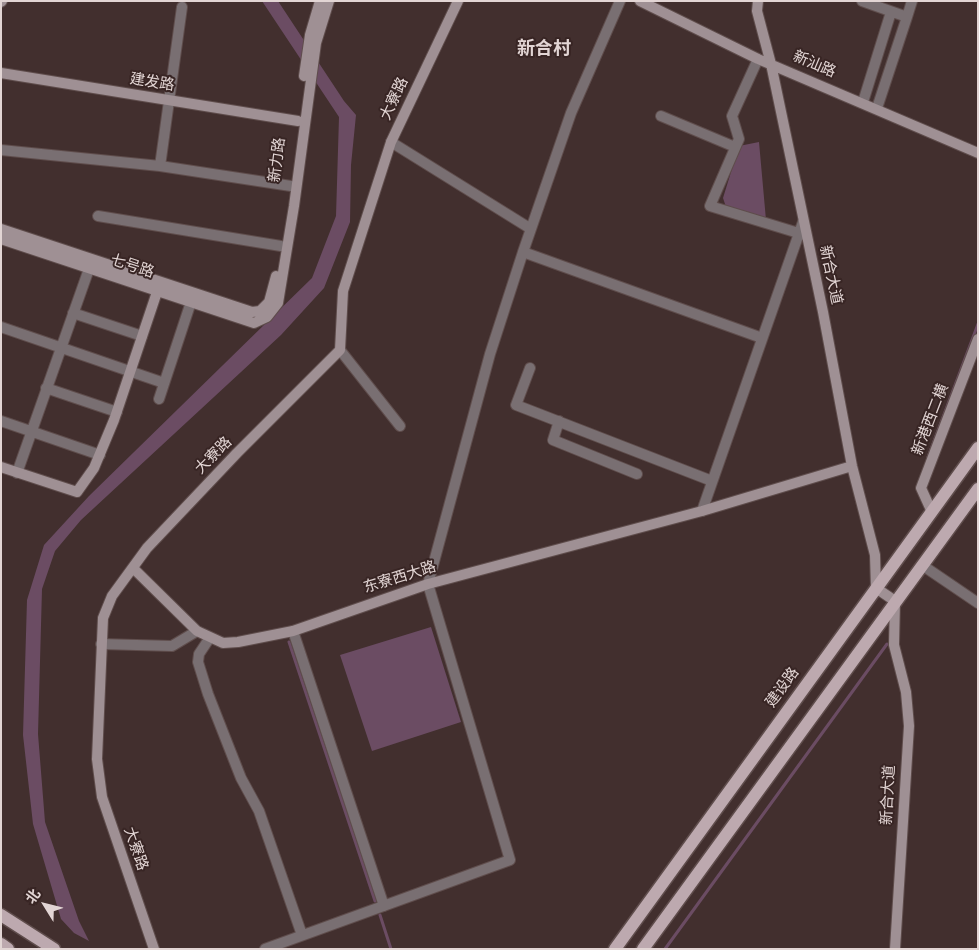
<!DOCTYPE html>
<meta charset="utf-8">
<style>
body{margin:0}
#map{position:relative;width:979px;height:950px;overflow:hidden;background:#422f2e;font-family:Jost,"Noto Sans SC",sans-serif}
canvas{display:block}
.frame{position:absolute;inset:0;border:2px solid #e2d5d4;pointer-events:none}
.north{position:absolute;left:20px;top:880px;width:50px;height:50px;-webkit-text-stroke:4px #382524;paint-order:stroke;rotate:306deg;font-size:14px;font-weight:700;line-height:20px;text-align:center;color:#e2d5d4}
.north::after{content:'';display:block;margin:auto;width:18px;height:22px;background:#e2d5d4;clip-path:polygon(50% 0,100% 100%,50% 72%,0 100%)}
</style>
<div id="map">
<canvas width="979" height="950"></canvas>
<div class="frame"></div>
<div class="north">北</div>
</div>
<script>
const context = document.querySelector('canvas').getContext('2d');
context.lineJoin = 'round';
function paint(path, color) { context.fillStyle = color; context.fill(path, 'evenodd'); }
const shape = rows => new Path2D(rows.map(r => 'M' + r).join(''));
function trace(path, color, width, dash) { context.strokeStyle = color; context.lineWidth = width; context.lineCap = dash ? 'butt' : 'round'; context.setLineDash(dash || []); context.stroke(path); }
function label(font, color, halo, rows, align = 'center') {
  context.font = font + ' Jost,"Noto Sans SC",sans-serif'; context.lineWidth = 4; context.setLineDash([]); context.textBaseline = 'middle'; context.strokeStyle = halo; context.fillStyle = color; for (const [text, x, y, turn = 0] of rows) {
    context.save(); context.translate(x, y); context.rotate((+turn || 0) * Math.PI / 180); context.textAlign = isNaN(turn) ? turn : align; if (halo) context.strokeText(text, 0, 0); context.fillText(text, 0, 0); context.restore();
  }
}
paint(shape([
 [262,1,278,1,344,101,356,115,351,165,350,222,324,288,281,335,81,520,55,551,42,589,38,734,45,822,79,921,89,941,74,933,61,919,33,824,23,735,27,600,44,545,89,496,312,278,336,216,339,117],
 [759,142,766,220,726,207,723,198,739,146],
 [431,627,461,722,372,751,340,655]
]), '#6b4c63');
trace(shape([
 [928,457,978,324],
 [289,642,375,901],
 [380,915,391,949],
 [665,949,887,644]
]), '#6b4c63', 3);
const street = shape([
 [862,1,907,17,912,1],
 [758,59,732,116,739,139,710,206,805,235],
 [863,102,891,12],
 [877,108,907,17],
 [661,116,735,147],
 [391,142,531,229],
 [1,150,160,166,291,186],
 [160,166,182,7],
 [98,216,281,246],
 [523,252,571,113,620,1],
 [73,313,142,336],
 [1,327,164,383],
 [340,350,400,426],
 [530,368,516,405,712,481],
 [46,388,117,412],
 [159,399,191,302],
 [1,421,100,455],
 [559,421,553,440,637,474],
 [17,473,89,269],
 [702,511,803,222],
 [922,565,978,603],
 [293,631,384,906],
 [209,639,199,654,198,662,208,694,241,778,259,811,302,935],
 [101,644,172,646,197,631],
 [265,949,510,860,428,584,490,354,523,252,762,338]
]);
const secondary = shape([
 [640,1,758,59,978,153],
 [758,1,757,11,771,64,823,312,852,466,875,555,876,588,895,601,894,645,906,692,909,726,895,949],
 [1,2,2,1],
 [1,73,298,121],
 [304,76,310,35,320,1],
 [1,229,252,312,260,311,269,302,276,276],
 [1,239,254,323,267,317,278,303,294,206,316,43,329,1],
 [1,467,77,492,94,468,114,420,157,292],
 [931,510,921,488,978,339],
 [133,568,197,631,223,643,238,642,293,631,428,584,702,511,852,466],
 [154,949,102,797,97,759,103,618,112,596,147,548,237,453,340,350,343,291,391,142,458,1]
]);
const primary = shape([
 [1,915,54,949],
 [1,944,8,949],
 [615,949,978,448],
 [643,949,978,489]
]);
trace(street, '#5f4d4c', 12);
trace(secondary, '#5f4d4c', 12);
trace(primary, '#5f4d4c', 15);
trace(street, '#796f72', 10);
trace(secondary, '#9f9094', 10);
trace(primary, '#bda9af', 12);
label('15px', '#e2d5d4', '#382524', [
 ["新汕路",814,65,23],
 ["建发路",152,83,9],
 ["大寮路",395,99,-65],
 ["新力路",278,160,-83],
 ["七号路",132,267,18],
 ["新合大道",830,275,78],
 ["新港西二横",931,420,-69],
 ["大寮路",214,456,-45],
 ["东寮西大路",400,578,-17],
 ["建设路",783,688,-54],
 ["新合大道",889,795,-87],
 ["大寮路",135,849,71]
]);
label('bold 18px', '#e2d5d4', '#382524', [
 ["新合村",544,50]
]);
</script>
